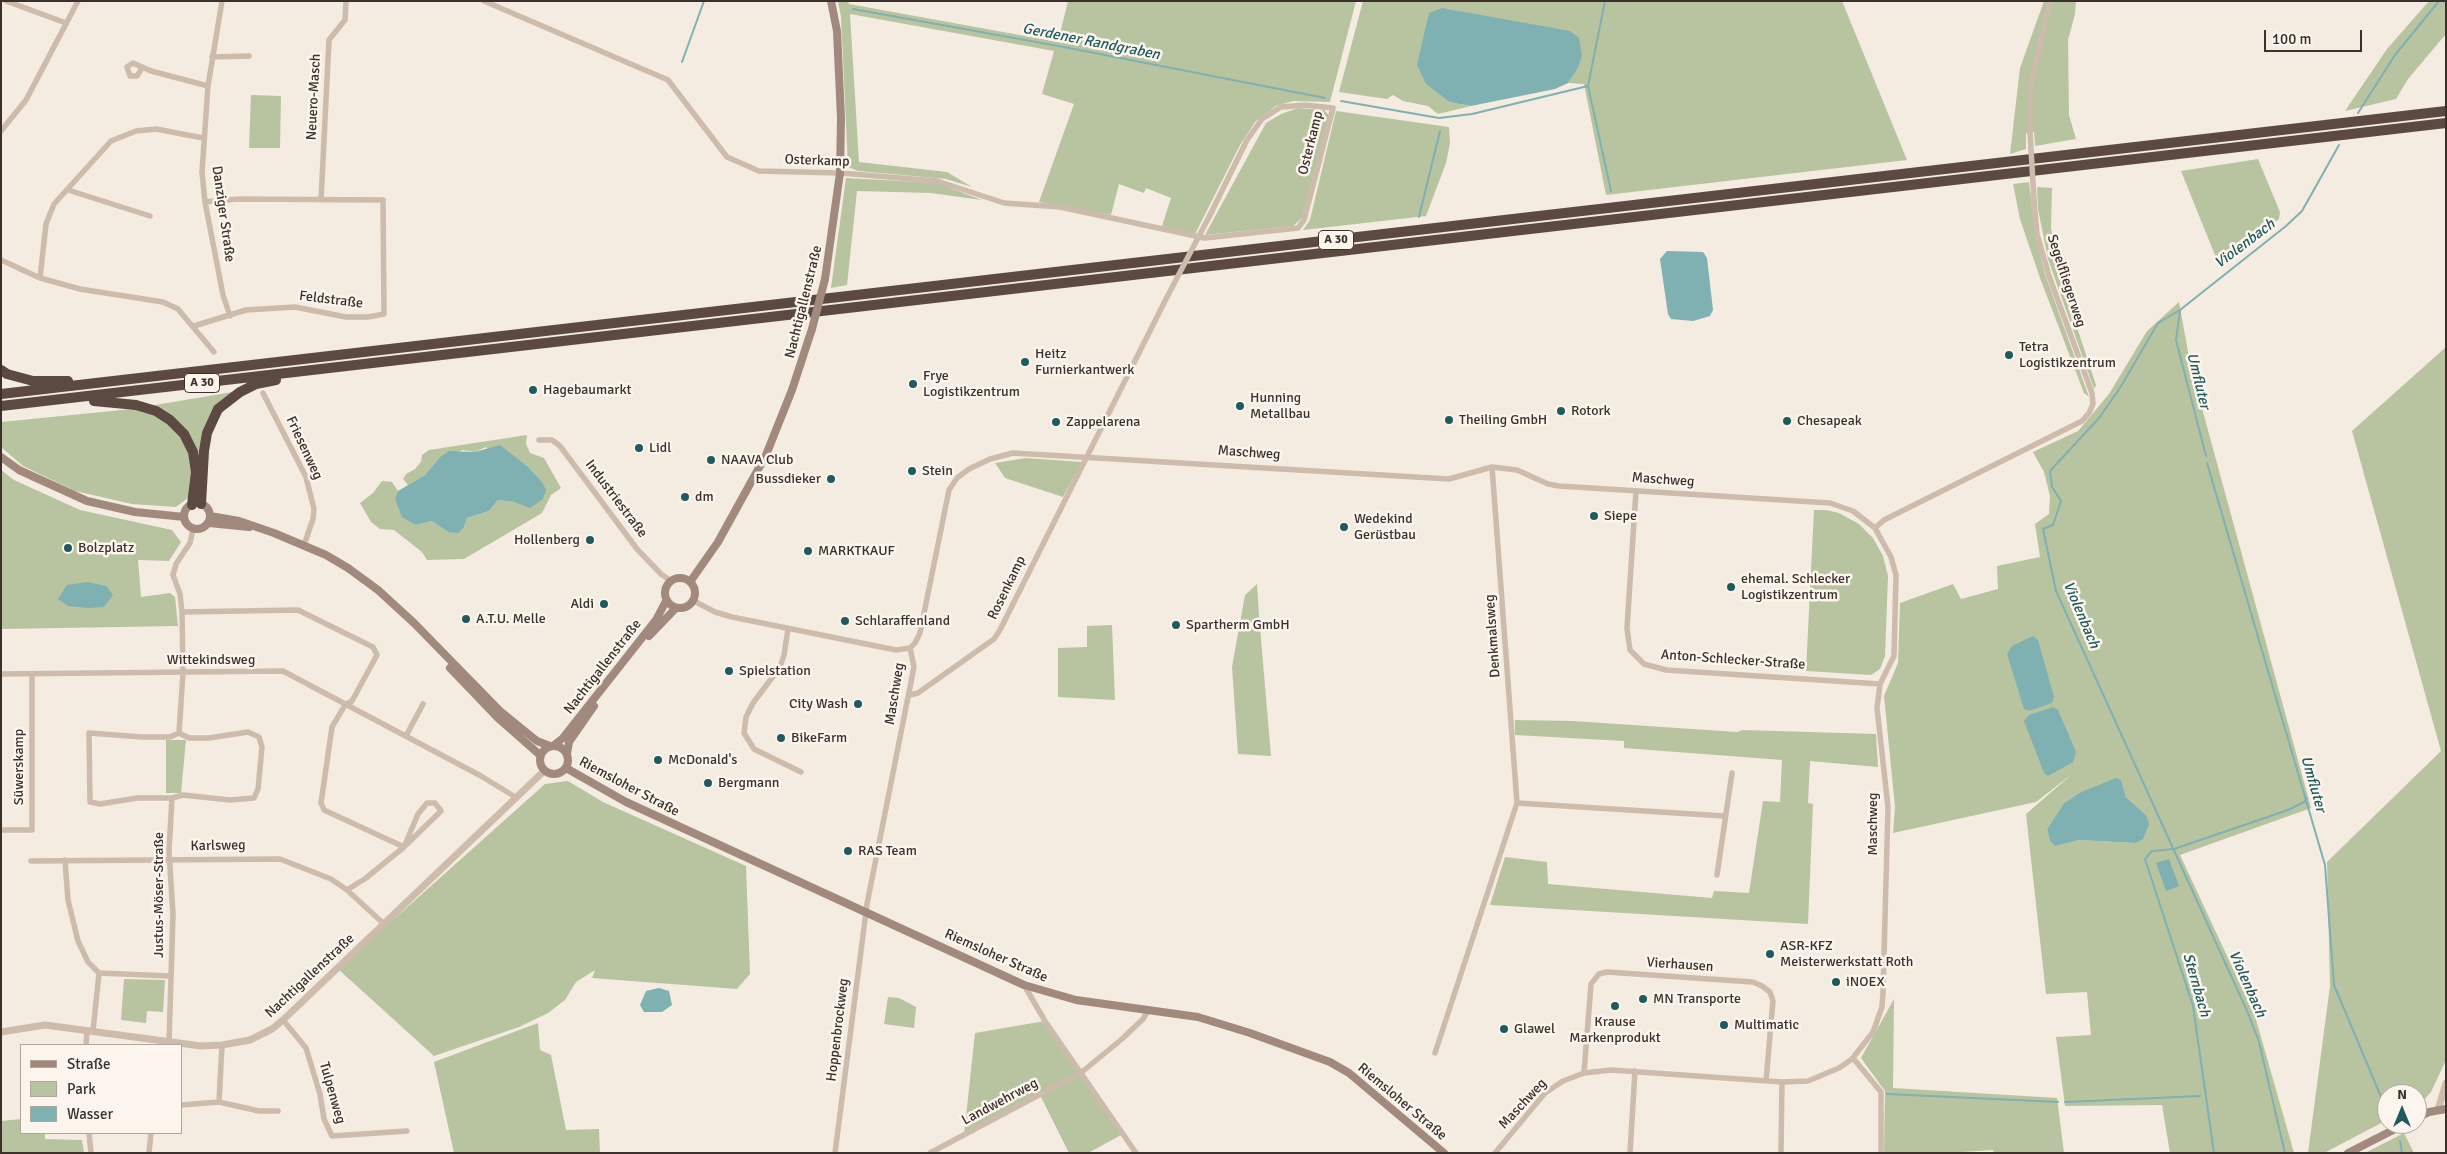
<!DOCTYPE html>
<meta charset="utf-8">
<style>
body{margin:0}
#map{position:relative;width:2447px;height:1154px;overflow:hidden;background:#f4ebe1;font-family:Signika,sans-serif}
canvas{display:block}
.frame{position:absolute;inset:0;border:2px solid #3b302b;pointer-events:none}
.legend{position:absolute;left:20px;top:1044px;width:162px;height:90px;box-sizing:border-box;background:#fbf5ee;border:1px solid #aea6a0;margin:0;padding:6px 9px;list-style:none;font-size:15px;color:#3b302b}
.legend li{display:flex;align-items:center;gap:10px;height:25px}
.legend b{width:25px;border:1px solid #aea6a0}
.north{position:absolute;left:2377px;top:1084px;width:50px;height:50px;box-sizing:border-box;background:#fbf5ee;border:1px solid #aea6a0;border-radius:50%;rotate:0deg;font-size:14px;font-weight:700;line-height:20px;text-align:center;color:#3b302b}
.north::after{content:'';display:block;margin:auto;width:18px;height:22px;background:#1f5a5e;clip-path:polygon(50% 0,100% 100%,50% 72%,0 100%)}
.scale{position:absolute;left:2264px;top:30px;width:98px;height:22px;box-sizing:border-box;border:2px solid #3b302b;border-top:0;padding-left:6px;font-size:15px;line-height:18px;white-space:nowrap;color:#3b302b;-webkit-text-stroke:4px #fbf5ee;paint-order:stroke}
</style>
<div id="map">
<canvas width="2447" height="1154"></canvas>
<div class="frame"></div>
<ul class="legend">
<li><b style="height:6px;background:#a18a7d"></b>Straße</li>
<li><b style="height:14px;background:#b8c4a0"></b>Park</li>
<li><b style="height:14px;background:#7fb0b2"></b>Wasser</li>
</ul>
<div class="north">N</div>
<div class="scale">100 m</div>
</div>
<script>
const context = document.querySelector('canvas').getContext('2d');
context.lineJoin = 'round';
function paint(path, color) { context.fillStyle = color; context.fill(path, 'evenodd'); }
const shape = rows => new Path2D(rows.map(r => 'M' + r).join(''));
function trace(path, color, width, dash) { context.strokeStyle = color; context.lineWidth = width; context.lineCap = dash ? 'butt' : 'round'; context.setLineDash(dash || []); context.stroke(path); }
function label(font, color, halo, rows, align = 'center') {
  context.font = font + ' Signika,sans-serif'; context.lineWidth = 5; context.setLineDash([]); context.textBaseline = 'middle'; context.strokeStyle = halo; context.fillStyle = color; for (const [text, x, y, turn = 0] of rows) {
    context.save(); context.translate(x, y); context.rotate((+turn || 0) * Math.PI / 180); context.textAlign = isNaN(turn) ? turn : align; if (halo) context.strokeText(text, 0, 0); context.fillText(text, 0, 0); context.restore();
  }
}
paint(shape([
 [838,1,848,1,849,4,1058,42,1068,1,1356,1,1330,102,1293,101,1276,106,1256,121,1240,145,1195,234,1162,226,1171,198,1146,188,1144,193,1119,184,1111,215,1039,202,1074,104,1042,94,1054,51,850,14,859,162,947,172,972,187,946,179,858,171,848,167,841,17],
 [1363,1,1842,1,1907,160,1606,195,1584,84,1568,83,1577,70,1426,84,1449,102,1471,106,1438,114,1428,106,1403,101,1393,95,1387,99,1339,92],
 [2044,1,2076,1,2075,14,2068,40,2069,115,2076,139,2035,146,2034,132,2026,133,2026,149,2010,154,2020,68],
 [2429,1,2446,1,2446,34,2408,79,2396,99,2345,111,2387,49],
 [251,95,281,96,280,148,249,148],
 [1298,108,1324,110,1329,115,1302,218,1293,226,1205,235,1266,123,1281,114],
 [1336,111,1449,127,1450,143,1446,163,1426,216,1303,230,1310,220],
 [2258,159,2280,212,2279,219,2219,265,2181,171],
 [846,178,937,183,982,200,931,193,857,191,847,285,831,288],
 [2029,182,2036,238,2045,274,2089,397,2084,393,2040,278,2020,219,2013,184],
 [2037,187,2052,188,2051,228,2065,291,2096,385,2094,389,2048,259,2038,209],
 [2179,302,2191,368,2311,808,2180,855,2255,1016,2294,1153,2170,1153,2162,1105,2065,1106,2056,1037,2091,1035,2087,992,2046,994,2026,814,2072,774,2036,802,1893,833,1895,807,1884,696,1898,663,1900,603,1953,584,1961,599,1998,589,1997,566,2040,557,2035,524,2049,514,2050,496,2044,472,2033,452,2078,431,2109,394,2147,331],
 [2121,780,2126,797,2146,815,2135,843,2077,840,2050,841,2047,829,2064,803,2079,793],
 [2446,347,2446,1060,2431,1092,2423,1101,2417,1105,2417,1094,2387,1094,2387,1120,2324,1153,2308,1153,2330,986,2327,862,2441,751,2352,431],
 [256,388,229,403,213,426,189,497,176,507,132,504,75,491,23,466,1,447,1,422,132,409],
 [527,435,526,444,530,453,544,458,561,488,551,495,542,513,464,559,427,560,422,552,394,530,380,529,371,522,360,503,373,493,382,481,392,482,398,491,395,499,416,525,432,521,448,532,464,527,467,518,489,511,498,500,514,502,530,507,486,447,475,452,463,450,439,458,425,475,408,485,403,479,406,474,415,469,421,462,422,455,429,450],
 [1026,458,1082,462,1063,497,1005,478,995,463],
 [1,470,14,480,80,510,172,530,181,542,169,561,138,560,141,597,170,593,175,597,178,626,1,629],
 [1814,510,1826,510,1839,513,1859,524,1873,538,1883,556,1888,576,1885,656,1880,669,1871,675,1806,671],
 [1257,584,1259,616,1271,756,1238,754,1232,667,1245,595],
 [1112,625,1115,700,1058,697,1058,648,1087,647,1087,626],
 [1515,720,1573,721,1737,732,1743,730,1876,734,1878,767,1810,761,1808,803,1813,804,1808,924,1490,905,1505,857,1547,862,1548,884,1712,898,1714,891,1749,893,1763,801,1780,802,1782,760,1624,748,1624,741,1515,735],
 [166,740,186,740,181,793,166,793],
 [568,781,603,802,746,866,750,974,737,989,592,978,595,970,576,982,565,1000,548,1013,519,1027,434,1056,338,969,545,784],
 [124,979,165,980,163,1012,147,1011,146,1023,121,1020],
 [888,997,899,998,916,1007,914,1028,884,1024],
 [1894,999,1893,1088,2057,1098,2064,1153,1994,1153,1993,1150,1946,1153,1884,1153,1885,1091,1861,1058],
 [1045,1021,1123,1134,1088,1153,1069,1153,1040,1095,964,1135,975,1033],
 [538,1023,540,1050,551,1055,566,1130,599,1129,600,1153,454,1153,434,1062],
 [21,1119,21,1133,45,1133,45,1139,82,1140,84,1153,1,1153,1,1121],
 [2404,1133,2414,1153,2365,1153]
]), '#b8c4a0');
paint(shape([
 [1442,8,1570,31,1579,38,1582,56,1577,70,1568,83,1555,89,1471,106,1449,102,1426,84,1417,65,1429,13],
 [1667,251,1703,252,1707,258,1713,310,1710,316,1693,321,1671,319,1668,314,1660,259],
 [500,445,528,467,542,482,546,490,543,499,530,508,514,502,498,500,489,511,467,518,464,527,458,533,448,532,432,521,416,525,402,517,395,499,398,491,425,475,439,458,449,451,475,452],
 [87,582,106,586,113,595,104,607,88,608,68,606,58,599,67,585],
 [2033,636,2038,640,2054,697,2052,703,2029,711,2024,709,2007,654,2012,646],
 [2053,707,2058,710,2076,752,2073,762,2048,776,2044,773,2024,721,2029,715],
 [2116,778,2121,780,2126,797,2146,815,2149,824,2143,839,2135,843,2078,840,2055,846,2050,841,2047,829,2064,803,2079,793],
 [2169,859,2179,886,2166,891,2156,863],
 [659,988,669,991,672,1005,662,1012,644,1012,640,1005,646,991]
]), '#7fb0b2');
trace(shape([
 [853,9,1064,47,1325,98],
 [682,62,704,1],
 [1588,86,1611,191],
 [1341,101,1439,118,1472,114,1588,86,1605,1],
 [2358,113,2395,55,2439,1],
 [1419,217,1440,131],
 [2180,310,2176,340,2206,456],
 [2207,463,2325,865,2334,985,2387,1111],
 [1887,1094,2058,1102],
 [2065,1102,2200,1096],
 [2400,1141,2402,1153],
 [2214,1153,2193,1006,2145,859,2152,851,2174,849,2288,810,2304,802,2307,798],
 [2285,1153,2259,1042,2248,1013,2056,591,2043,529,2053,525,2061,501,2052,487,2050,471,2099,418,2120,388,2158,323,2180,310,2286,226,2302,211,2339,145]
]), '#7fb0b2', 2);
trace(shape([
 [6,1,66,23],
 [222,1,208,86,202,172,205,202,223,295,230,316],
 [484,1,668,80,727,157,759,171,840,173,937,181,1004,203,1060,207,1205,238,1298,228,1304,220,1333,108,1305,105,1281,107,1262,119,1247,140,1210,215],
 [212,57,249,56],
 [142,68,137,76,130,76,127,67,133,63,151,71,208,86],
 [1,131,26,100,78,1],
 [2030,132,2030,88,2050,1],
 [68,190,150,216],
 [321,200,329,40,345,20,346,1],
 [1,260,40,278,80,289,163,302,178,309,214,352],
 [40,278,46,224,54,204,111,141,136,131,156,129,203,138],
 [194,326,246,310,295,307,346,317,368,317,384,314,383,200,238,199,205,202],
 [263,393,306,477,314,509,313,519,304,545],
 [539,440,552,440,560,446,637,549,661,574,671,581],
 [1636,491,1627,628,1630,650,1644,664,1666,670,1880,684],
 [1875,528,1884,520,2082,421,2089,413,2093,404,2092,393,2049,276,2037,234,2034,200],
 [694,601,715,612,732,617,896,650,910,648],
 [182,612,298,610,373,647,377,655,352,701,345,705,332,727,321,803,324,810,404,847,418,814,427,803,435,803,441,811,404,847,366,878,347,890],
 [788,629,784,655,780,667,753,703,746,717,744,733,754,749,801,772],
 [1,674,283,671,481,776,517,798],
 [909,695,918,693,994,639,1000,630,1167,297],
 [248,732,259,737,262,747,258,789,254,798,230,800,183,795,172,798,137,798,100,804,90,802,89,733,142,737,170,737,179,733,189,738,209,738,248,732],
 [179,733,183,673,182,612,180,594,173,575,176,564,190,543,193,529],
 [406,736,423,704],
 [1517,803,1724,816],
 [1,830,32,830,32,674],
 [65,860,68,900,78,941,88,962,99,973,93,1031],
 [31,861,280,859,331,879,347,890,384,924],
 [1717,875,1732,773],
 [99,973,170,976],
 [1024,985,1045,1021,1136,1153],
 [283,1020,306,1048,320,1094,324,1119,332,1136,407,1131],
 [169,1042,173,914,169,851,172,798],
 [86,1045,87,1030],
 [1435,1053,1517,803,1492,467],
 [1853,1058,1881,1092,1881,1153],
 [1584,1073,1591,984,1599,974,1607,972,1753,982,1762,986,1770,992,1773,1001,1766,1081],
 [219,1102,222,1045],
 [181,1105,219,1102,259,1111,278,1111],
 [89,1133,91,1153],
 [149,1153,151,1133],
 [835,1153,867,904,914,667,910,648,915,643,920,633,949,490,957,478,969,469,990,459,1013,453,1449,479,1492,467,1517,470,1548,484,1559,486,1830,503,1853,511,1875,528,1891,557,1896,575,1894,656,1880,684,1877,708,1888,807,1883,993,1882,1007,1873,1032,1852,1059,1839,1068,1808,1081,1782,1082,1611,1070,1584,1073,1563,1081,1545,1093,1495,1153],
 [930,1153,1082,1072,1122,1039,1143,1019,1149,1009],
 [1630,1153,1635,1071],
 [1781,1153,1782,1082]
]), '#cdbbac', 5.5);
trace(shape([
 [1,1032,45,1025,201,1046,222,1045,250,1040,272,1029,283,1020,544,771],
 [2438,1110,2446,1083]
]), '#cdbbac', 7);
trace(shape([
 [825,279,840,173,841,118,837,31,831,1],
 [1,457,19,470,87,501,135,512,184,517],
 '184 516a13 13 0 1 1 26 0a13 13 0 1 1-26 0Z',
 [210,516,239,521,274,533,326,555,348,568,378,590,414,623,500,711,537,741,550,746],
 [209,523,249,527],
 '665 593a15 15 0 1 1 30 0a15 15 0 1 1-30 0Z',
 [690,582,718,542,766,455,792,390,812,329],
 [649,636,676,608],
 [450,668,498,718,540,755],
 '540 760a14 14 0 1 1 28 0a14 14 0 1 1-28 0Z',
 [553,746,563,738,656,620,666,601],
 [567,754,569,742,594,706],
 [566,768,626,802,1024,985,1076,1000,1198,1017,1250,1033,1330,1062,1349,1073,1444,1153],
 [2417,1118,2429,1112,2446,1109],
 [2348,1153,2405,1124]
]), '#a18a7d', 8);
trace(shape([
 [1,370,7,374,33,381,68,381],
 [1,394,2446,111],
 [94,401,136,405,156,411,170,420,184,434,193,452,196,472,192,505],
 [1,406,2446,123],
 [201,504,204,451,207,433,218,409,240,392,256,384,276,380]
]), '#5c4a42', 10);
trace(shape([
 [2030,132,2034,200],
 [1167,297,1210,215]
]), '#cdbbac', 5.5);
trace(shape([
 [812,329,825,279]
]), '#a18a7d', 8);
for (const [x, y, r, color] of [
 [2009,355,5,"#1f5a5e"],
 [1025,362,5,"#1f5a5e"],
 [913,384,5,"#1f5a5e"],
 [533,390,5,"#1f5a5e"],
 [1240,406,5,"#1f5a5e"],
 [1561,411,5,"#1f5a5e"],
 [1449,420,5,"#1f5a5e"],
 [1787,421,5,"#1f5a5e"],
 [1056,422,5,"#1f5a5e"],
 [639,448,5,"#1f5a5e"],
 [711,460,5,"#1f5a5e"],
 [912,471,5,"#1f5a5e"],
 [831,479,5,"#1f5a5e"],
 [685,497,5,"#1f5a5e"],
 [1594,516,5,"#1f5a5e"],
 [1344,527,5,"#1f5a5e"],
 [590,540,5,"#1f5a5e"],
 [68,548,5,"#1f5a5e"],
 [808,551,5,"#1f5a5e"],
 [1731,587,5,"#1f5a5e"],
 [604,604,5,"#1f5a5e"],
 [466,619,5,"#1f5a5e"],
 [845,621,5,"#1f5a5e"],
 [1176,625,5,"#1f5a5e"],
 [729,671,5,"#1f5a5e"],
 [858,704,5,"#1f5a5e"],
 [781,738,5,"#1f5a5e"],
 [658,760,5,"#1f5a5e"],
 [708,783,5,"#1f5a5e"],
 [848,851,5,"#1f5a5e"],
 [1770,954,5,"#1f5a5e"],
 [1836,982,5,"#1f5a5e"],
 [1643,999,5,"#1f5a5e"],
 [1615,1006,5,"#1f5a5e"],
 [1724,1025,5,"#1f5a5e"],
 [1504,1029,5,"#1f5a5e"]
]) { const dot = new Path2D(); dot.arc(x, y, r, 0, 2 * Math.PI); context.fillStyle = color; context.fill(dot); trace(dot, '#fbf5ee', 2); }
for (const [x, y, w] of [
 [1336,240,35],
 [202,383,35]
]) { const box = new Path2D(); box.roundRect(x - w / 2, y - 9.5, w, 19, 4); context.fillStyle = '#fbf5ee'; context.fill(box); trace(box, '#3b302b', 1); }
label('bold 12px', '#3b302b', null, [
 ["A 30",1336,240],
 ["A 30",202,383]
]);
label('14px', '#3b302b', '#fbf5ee', [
 ["Neuero-Masch",314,97,-87],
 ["Osterkamp",1311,143,-76],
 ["Osterkamp",817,161,2],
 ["Danziger Straße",223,214,82],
 ["Segelfliegerweg",2066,281,72],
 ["Feldstraße",331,300,7],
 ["Nachtigallenstraße",804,302,-76],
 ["Friesenweg",304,448,65],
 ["Maschweg",1249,453,4],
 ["Maschweg",1663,480,4],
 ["Industriestraße",616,499,53],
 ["Rosenkamp",1007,588,-64],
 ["Denkmalsweg",1493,636,-94],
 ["Wittekindsweg",211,660],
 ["Anton-Schlecker-Straße",1733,660,4],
 ["Nachtigallenstraße",603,667,-52],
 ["Maschweg",895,694,-81],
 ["Süwerskamp",19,767,-90],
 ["Riemsloher Straße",629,787,28],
 ["Maschweg",1873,824,-90],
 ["Karlsweg",218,846,-1],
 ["Justus-Möser-Straße",159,895,-90],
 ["Riemsloher Straße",996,956,24],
 ["Vierhausen",1680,965,4],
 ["Nachtigallenstraße",310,976,-43],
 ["Hoppenbrockweg",838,1030,-83],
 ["Tulpenweg",332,1093,74],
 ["Landwehrweg",1000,1102,-28],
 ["Riemsloher Straße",1402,1102,40],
 ["Maschweg",1523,1104,-47]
]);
label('14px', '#3b302b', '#fbf5ee', [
 ["Tetra",2019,347],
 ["Logistikzentrum",2019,363],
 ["Heitz",1035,354],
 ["Furnierkantwerk",1035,370],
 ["Frye",923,376],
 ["Logistikzentrum",923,392],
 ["Hagebaumarkt",543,390],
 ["Hunning",1250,398],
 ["Metallbau",1250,414],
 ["Rotork",1571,411],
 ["Theiling GmbH",1459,420],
 ["Chesapeak",1797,421],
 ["Zappelarena",1066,422],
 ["Lidl",649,448],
 ["NAAVA Club",721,460],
 ["Stein",922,471],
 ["Bussdieker",821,479,"right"],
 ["dm",695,497],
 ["Siepe",1604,516],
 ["Wedekind",1354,519],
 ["Gerüstbau",1354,535],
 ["Hollenberg",580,540,"right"],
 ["Bolzplatz",78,548],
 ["MARKTKAUF",818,551],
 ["ehemal. Schlecker",1741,579],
 ["Logistikzentrum",1741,595],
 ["Aldi",594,604,"right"],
 ["A.T.U. Melle",476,619],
 ["Schlaraffenland",855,621],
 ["Spartherm GmbH",1186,625],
 ["Spielstation",739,671],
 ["City Wash",848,704,"right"],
 ["BikeFarm",791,738],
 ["McDonald's",668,760],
 ["Bergmann",718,783],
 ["RAS Team",858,851],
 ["ASR-KFZ",1780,946],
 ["Meisterwerkstatt Roth",1780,962],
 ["iNOEX",1846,982],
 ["MN Transporte",1653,999],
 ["Krause",1615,1022,"center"],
 ["Markenprodukt",1615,1038,"center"],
 ["Multimatic",1734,1025],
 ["Glawel",1514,1029]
], 'left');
label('italic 15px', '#1f5a5e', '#fbf5ee', [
 ["Gerdener Randgraben",1091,42,11],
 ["Violenbach",2245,244,-37],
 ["Umfluter",2198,381,76],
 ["Violenbach",2081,615,67],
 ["Umfluter",2313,784,74],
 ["Violenbach",2247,984,66],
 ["Sternbach",2196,985,74]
]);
</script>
